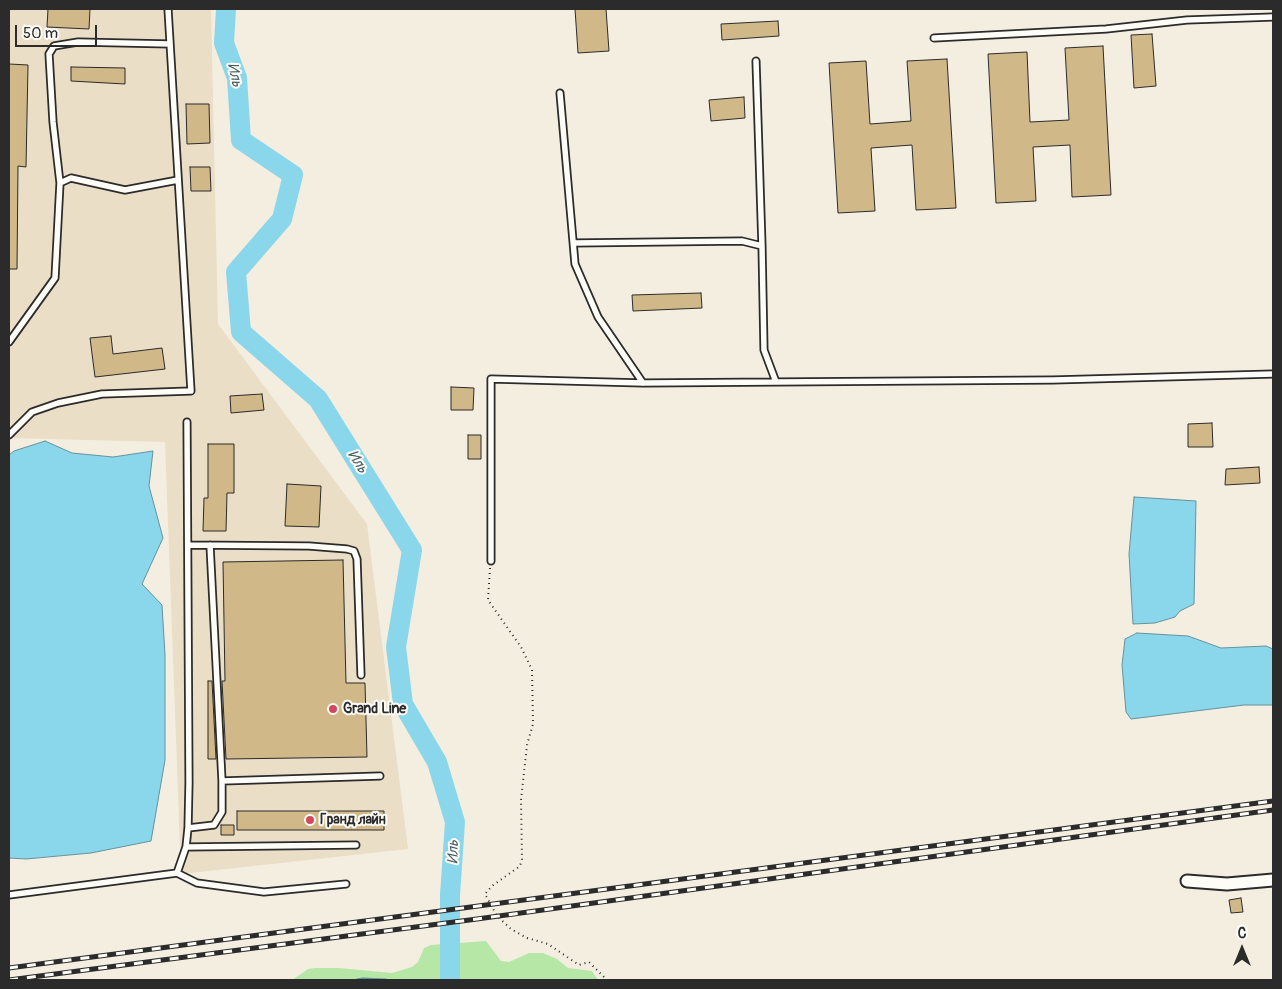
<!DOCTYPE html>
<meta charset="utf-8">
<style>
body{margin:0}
#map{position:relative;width:1282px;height:989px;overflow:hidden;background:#f4eee1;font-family:Pangolin,sans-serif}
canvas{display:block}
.frame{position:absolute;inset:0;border:10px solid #2b2b2b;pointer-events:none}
.north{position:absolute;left:1217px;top:924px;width:50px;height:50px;-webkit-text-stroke:4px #fdfcf7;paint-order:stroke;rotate:0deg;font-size:14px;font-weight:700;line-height:20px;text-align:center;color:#2b2b2b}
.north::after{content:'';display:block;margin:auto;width:18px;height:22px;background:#2b2b2b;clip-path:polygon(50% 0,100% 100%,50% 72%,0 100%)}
.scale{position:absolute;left:15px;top:25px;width:82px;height:22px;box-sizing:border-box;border:2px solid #2b2b2b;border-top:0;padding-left:6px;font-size:15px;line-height:18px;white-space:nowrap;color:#2b2b2b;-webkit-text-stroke:4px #fdfcf7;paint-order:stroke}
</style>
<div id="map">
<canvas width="1282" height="989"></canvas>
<div class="frame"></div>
<div class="north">С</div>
<div class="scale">50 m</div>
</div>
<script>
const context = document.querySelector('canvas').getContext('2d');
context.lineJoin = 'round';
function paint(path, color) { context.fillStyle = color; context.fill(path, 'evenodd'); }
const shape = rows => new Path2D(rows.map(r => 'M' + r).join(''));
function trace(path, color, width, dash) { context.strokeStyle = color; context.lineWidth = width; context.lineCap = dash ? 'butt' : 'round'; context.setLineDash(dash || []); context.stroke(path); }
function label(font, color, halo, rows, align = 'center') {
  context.font = font + ' Pangolin,sans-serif'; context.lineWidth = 4; context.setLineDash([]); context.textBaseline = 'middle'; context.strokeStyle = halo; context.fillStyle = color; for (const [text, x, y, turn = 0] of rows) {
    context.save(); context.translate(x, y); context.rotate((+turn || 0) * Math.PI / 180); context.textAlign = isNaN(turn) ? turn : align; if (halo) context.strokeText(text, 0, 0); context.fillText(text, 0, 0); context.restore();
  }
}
paint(shape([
 [9,9,211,9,218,324,367,524,408,849,181,874,165,442,9,438]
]), '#eadec6');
paint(shape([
 [486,941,501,961,509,962,529,953,543,953,557,959,568,968,592,971,598,980,292,980,308,969,315,968,339,968,392,973,412,967,418,962,424,948,431,945]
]), '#b6e7a7');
const water = shape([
 [45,441,72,453,113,457,153,451,149,486,163,538,142,584,162,605,165,655,165,760,151,841,91,853,26,859,9,858,9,455,14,451,45,441],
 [1134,497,1196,501,1194,604,1180,611,1175,617,1155,623,1133,624,1129,554,1134,497],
 [1137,633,1188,636,1221,648,1266,646,1273,649,1273,705,1244,705,1131,719,1126,712,1122,665,1125,639,1137,633]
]);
paint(water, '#8ad6ea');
trace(water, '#64929e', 1);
trace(shape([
 [357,980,363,979,386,980]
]), '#64929e', 3);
trace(shape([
 [226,9,224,43,237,78,241,140,293,175,282,219,236,272,241,332,318,399,412,550,396,647,403,704,437,762,455,822,450,895,450,980]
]), '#8ad6ea', 20);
const building = shape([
 [48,9,90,9,89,29,47,27,48,9],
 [575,9,606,9,609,51,578,53,575,9],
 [778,21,779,36,722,40,721,24,778,21],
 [1152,34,1156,86,1134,88,1131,35,1152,34],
 [1103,46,1111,195,1072,197,1070,145,1033,147,1036,201,996,203,988,54,1027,52,1030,122,1069,120,1065,48,1103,46],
 [947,59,956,208,916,210,912,145,871,148,875,211,838,213,829,63,866,61,870,124,911,121,907,61,947,59],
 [9,64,28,65,26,167,18,166,17,269,9,269,9,64],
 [71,67,125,68,125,84,71,81,71,67],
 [744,97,745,118,711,121,709,100,744,97],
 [186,104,209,104,210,143,187,144,186,104],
 [190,167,210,167,211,191,191,191,190,167],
 [701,293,702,308,633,311,632,295,701,293],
 [111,336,113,354,162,348,165,369,95,377,90,338,111,336],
 [451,387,474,388,473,410,451,410,451,387],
 [262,394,264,410,231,413,230,396,262,394],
 [1212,423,1213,447,1188,447,1188,424,1212,423],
 [468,435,481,435,481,459,468,459,468,435],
 [208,444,234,444,234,493,227,493,226,531,203,531,204,498,208,498,208,444],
 [1259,467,1260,483,1225,485,1226,469,1259,467],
 [287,484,321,486,319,527,285,526,287,484],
 [343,560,346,683,365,683,367,757,226,759,222,681,225,681,223,562,343,560],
 [208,681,212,681,216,759,208,759,208,681],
 [237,811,384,811,384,830,237,830,237,811],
 [221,825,234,825,234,835,221,835,221,825],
 [1241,898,1243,912,1231,913,1229,900,1241,898]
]);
paint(building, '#d1b888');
trace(building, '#2b2b2b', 1);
const lane = shape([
 [934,38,1106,29,1187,20,1273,17],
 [756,61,762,246,764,350,776,382],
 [560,93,575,264,598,317,643,383],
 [60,183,53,122,49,54,54,46,78,42,170,44],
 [574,243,742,241,762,246],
 [9,342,55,278,60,183,71,178,125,190,178,180],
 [9,435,32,412,58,403,102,394,191,391,168,9],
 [189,545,309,546,347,549,354,551,357,559,361,675],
 [210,545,222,781,380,776],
 [491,561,491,379,643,383,776,382,1053,380,1273,374],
 [188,828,214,825,222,812,222,781],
 [186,847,356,845],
 [177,873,197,883,264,892,346,884],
 [9,895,177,873,186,847,188,828,189,783,187,422]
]);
const street = shape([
 [1187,881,1227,884,1273,880]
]);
trace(lane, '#2b2b2b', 9);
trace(street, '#2b2b2b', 15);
trace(shape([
 [490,568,488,600,521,647,532,670,533,724,527,745,521,800,522,859,520,866,492,886,485,894,497,916,511,929,527,938,548,944,579,965,589,962,607,980]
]), '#2b2b2b', 2, [1, 4]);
trace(lane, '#fdfcf7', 5.5);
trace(street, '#fdfcf7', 11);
const rail = shape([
 [9,968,1273,801],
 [9,980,477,919,1273,810]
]);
trace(rail, '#2b2b2b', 5);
trace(rail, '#fdfcf7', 3, [9]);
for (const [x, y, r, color] of [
 [333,709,5,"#d1495b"],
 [310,820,5,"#d1495b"]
]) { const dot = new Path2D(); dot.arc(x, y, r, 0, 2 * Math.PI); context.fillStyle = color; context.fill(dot); trace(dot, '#fdfcf7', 2); }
label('bold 14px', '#2b2b2b', '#fdfcf7', [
 ["Grand Line",343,709],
 ["Гранд лайн",320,820]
], 'left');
label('italic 15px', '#485e64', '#fdfcf7', [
 ["Иль",234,75,77],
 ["Иль",357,462,58],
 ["Иль",454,852,-89]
]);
</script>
